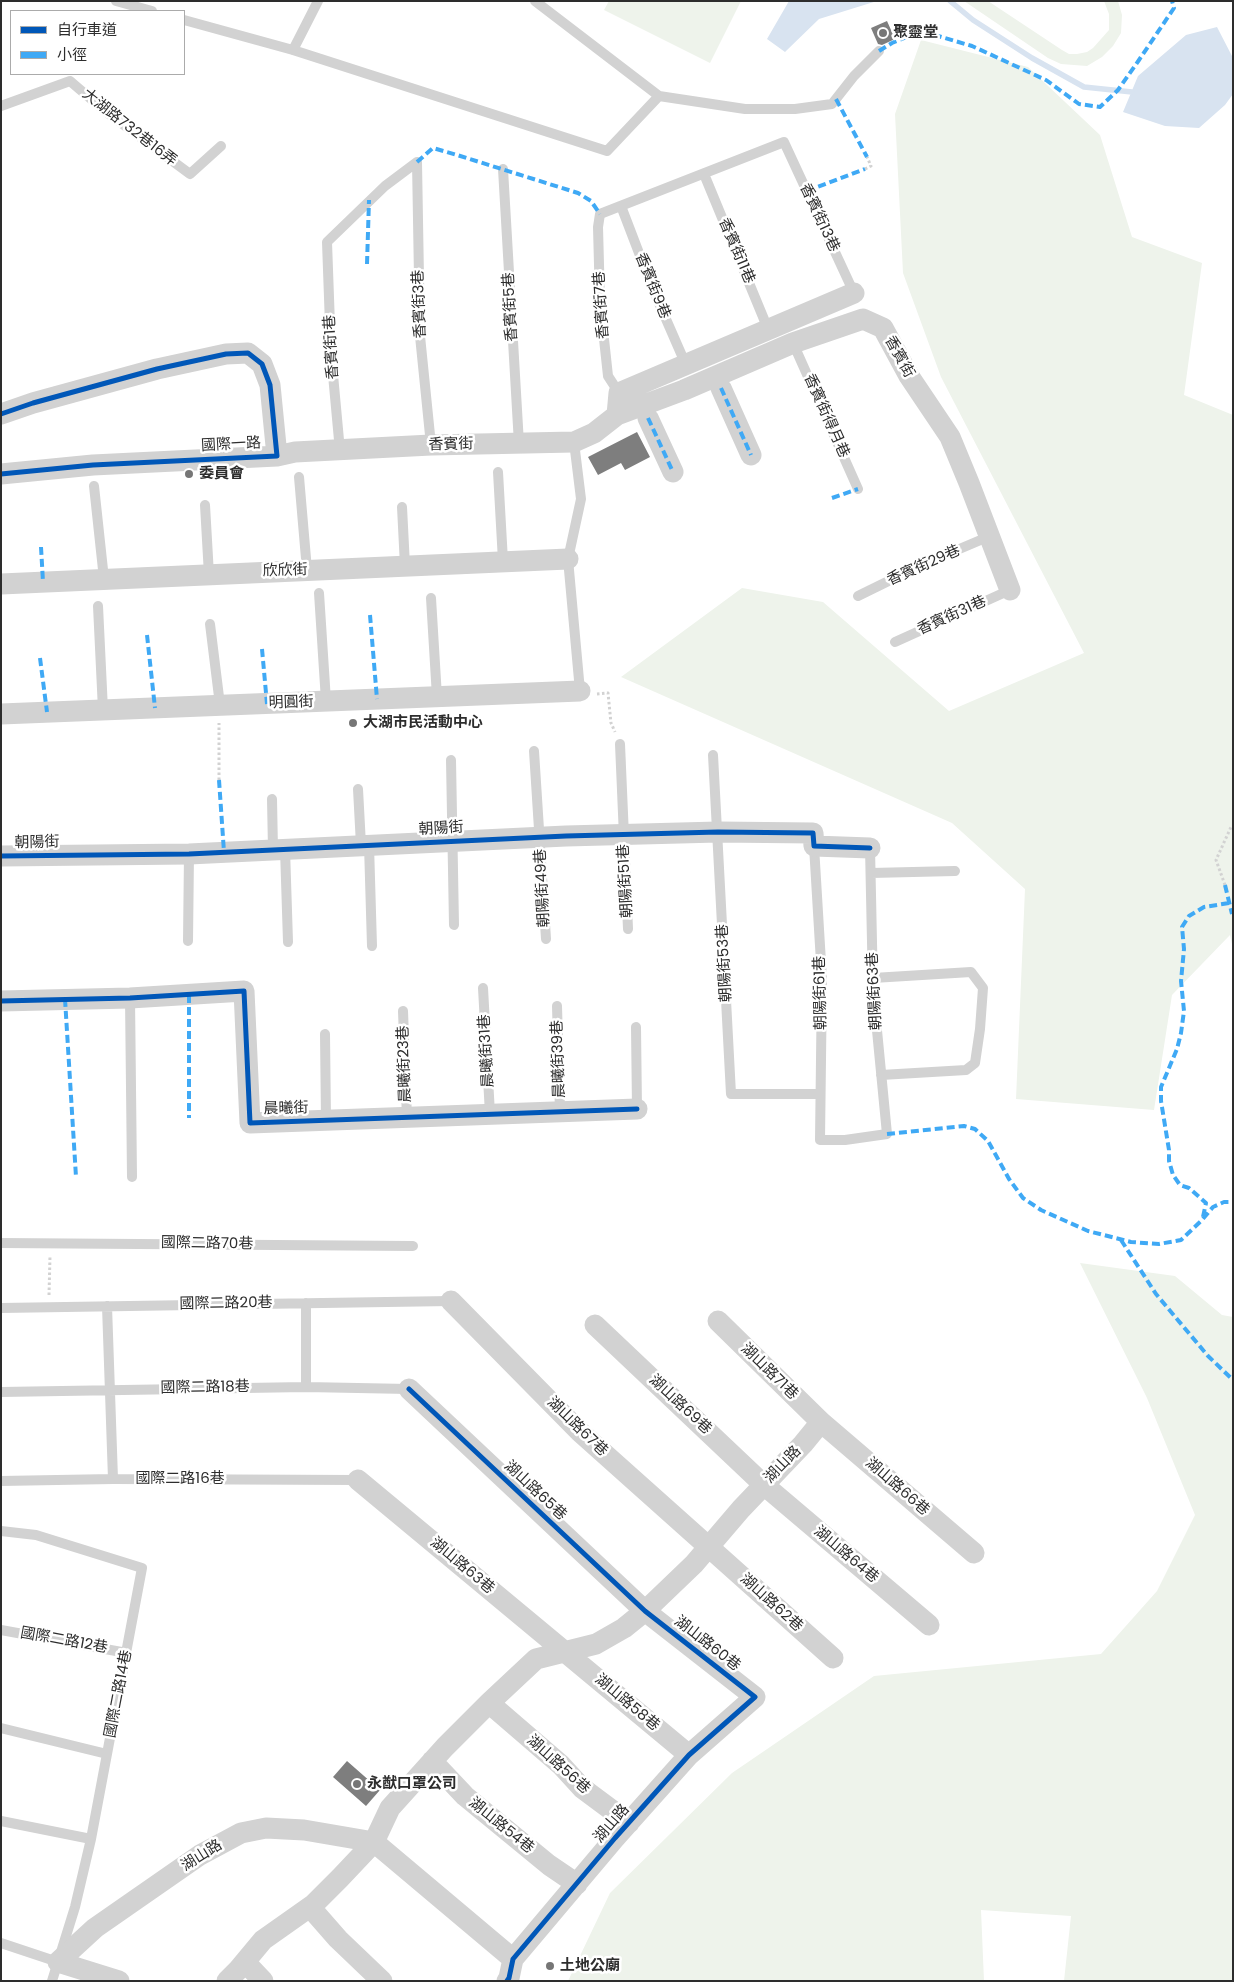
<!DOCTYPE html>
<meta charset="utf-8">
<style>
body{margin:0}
#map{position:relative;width:1234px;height:1982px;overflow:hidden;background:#fff;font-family:Poppins,"Noto Sans TC",sans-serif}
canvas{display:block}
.frame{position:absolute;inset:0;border:2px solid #2d2d2d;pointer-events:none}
.legend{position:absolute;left:10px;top:10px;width:175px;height:65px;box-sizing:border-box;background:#fff;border:1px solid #ababab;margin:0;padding:6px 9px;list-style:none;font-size:15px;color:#2d2d2d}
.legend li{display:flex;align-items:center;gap:10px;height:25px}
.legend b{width:25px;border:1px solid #ababab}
</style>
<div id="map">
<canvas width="1234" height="1982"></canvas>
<div class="frame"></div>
<ul class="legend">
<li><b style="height:6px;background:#0057b8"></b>自行車道</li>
<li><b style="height:6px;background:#3fa9f5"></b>小徑</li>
</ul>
</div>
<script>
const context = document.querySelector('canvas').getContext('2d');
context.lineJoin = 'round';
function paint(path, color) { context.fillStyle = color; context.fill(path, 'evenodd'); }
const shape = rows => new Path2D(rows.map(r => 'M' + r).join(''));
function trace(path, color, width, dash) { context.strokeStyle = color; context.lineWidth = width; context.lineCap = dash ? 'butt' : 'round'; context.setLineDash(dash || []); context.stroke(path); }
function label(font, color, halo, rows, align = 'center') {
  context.font = font + ' Poppins,"Noto Sans TC",sans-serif'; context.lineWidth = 5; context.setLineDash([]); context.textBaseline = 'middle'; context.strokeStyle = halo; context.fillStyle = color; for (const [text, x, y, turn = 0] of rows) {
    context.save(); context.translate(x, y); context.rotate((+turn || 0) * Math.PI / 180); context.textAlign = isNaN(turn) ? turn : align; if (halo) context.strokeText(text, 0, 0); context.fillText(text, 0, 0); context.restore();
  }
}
paint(shape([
 [609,1,741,1,710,63,604,10],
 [964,1,988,1,1062,50,1069,54,1077,54,1087,52,1093,48,1109,30,1109,14,1104,1,1118,1,1122,15,1121,33,1113,46,1102,57,1087,66,1061,64,1048,58],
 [921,40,1028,67,1100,135,1132,237,1202,263,1184,395,1233,415,1233,949,1230,935,1172,995,1154,1110,1016,1099,1025,889,952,823,621,677,742,588,823,602,949,711,1084,653,941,377,903,273,895,114],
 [1080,1263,1175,1276,1222,1315,1233,1317,1233,1981,1064,1981,1071,1916,981,1910,984,1981,568,1981,610,1893,732,1773,874,1676,1101,1654,1157,1591,1195,1515,1147,1398]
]), '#eef3eb');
paint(shape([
 [789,1,877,1,819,19,785,52,767,39],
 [1217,27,1233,58,1233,94,1225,105,1199,128,1165,126,1123,112,1138,76,1186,35]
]), '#d8e3f0');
trace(shape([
 [950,1,973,20,1032,58,1084,87,1132,92]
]), '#d8e3f0', 5.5);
paint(shape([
 [887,21,895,39,882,45,878,44,871,28],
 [637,432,650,457,625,470,621,463,598,475,588,457],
 [347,1761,380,1790,366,1806,333,1777]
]), '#7e7e7e');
trace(shape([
 [865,169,871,166,867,157],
 [597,694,608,693,611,723,615,732],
 [219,780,219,723],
 [1225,885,1216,860,1231,827,1233,827],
 [49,1295,50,1256]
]), '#d2d2d2', 3, [2.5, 2.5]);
trace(shape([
 [116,1,152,11],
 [535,1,659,96],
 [184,20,293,50,607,151,659,96,745,109,795,109,832,104,854,76,879,51],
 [293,50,318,1],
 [1,106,70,81,105,111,190,174,221,146],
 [417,162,420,336,431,445],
 [503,169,519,444],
 [704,174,768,329],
 [621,206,652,287,686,365],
 [793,343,858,489],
 [619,393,608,376,600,302,598,227,600,214,784,142,854,293],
 [574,442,581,499,568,559,580,691],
 [340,451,331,353,327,242,385,186,417,162],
 [498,472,503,561],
 [299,477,307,570],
 [94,486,104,579],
 [205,505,209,575],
 [402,507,405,566],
 [319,593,326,701],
 [858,596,917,567,990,536],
 [431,598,437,697],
 [98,606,103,710],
 [210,624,220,705],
 [895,642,1010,590],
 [620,744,628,929],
 [534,751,546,939],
 [713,755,731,1094,820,1094],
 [451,760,454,925],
 [358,789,361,845],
 [272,799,273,850],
 [369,845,372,946],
 [814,846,822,979,820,1140,845,1140,887,1134,873,989,870,848],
 [285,849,288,942],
 [871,873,955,871],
 [188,941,189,854],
 [873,978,971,972,983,988,980,1029,975,1063,966,1070,881,1075],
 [483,988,490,1114],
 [130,998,132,1177],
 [557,1006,560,1112],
 [403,1011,407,1118],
 [636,1027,637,1109],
 [325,1034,326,1121],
 [1,1243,413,1246],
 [306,1303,306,1387],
 [107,1306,113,1479],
 [1,1308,451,1301],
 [1,1392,306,1387,409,1389],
 [1,1481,113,1479,358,1480],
 [1,1531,36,1535,142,1568,91,1839,75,1907,52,1981],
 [1,1630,127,1653],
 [1,1728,107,1754],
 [1,1821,91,1839],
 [1,1943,58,1962]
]), '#d2d2d2', 10);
trace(shape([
 [721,388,751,455],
 [1,414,33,403,157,369,226,354,248,353,262,364,270,385,277,456,93,465,1,474],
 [617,415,684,390,793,343,863,319,883,328,909,376,950,437,969,483,1010,590],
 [648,418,673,472],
 [277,456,295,452,431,445,574,442,594,433,617,415,619,393,854,293],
 [1,584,568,559],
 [1,714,580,691],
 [1,856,189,854,566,836,718,832,813,833,814,846,870,848],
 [1,1001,130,998,244,991,250,1123,637,1109],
 [451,1301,580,1432,833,1658],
 [718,1321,821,1422,974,1553],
 [595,1325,764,1485,929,1625],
 [409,1389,645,1611,755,1697,689,1755,615,1838,513,1959,509,1978,507,1981],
 [358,1480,689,1755],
 [489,1703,561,1765,582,1788,629,1823],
 [432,1761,465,1796,549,1865,577,1884],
 [310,1907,338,1939,382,1981],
 [58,1962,95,1928,200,1855,241,1833,266,1828,304,1830,374,1842,513,1959],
 [58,1962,119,1981],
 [245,1962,263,1981],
 [227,1981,238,1970,263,1940,314,1904,340,1878,374,1842,390,1808,445,1747,489,1703,536,1659,596,1644,624,1628,645,1611,694,1564,741,1509,803,1444,821,1422]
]), '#d2d2d2', 21);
trace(shape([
 [879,51,892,43,921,31,972,46,1046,80,1079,104,1100,107,1118,90,1139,60,1174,8,1172,1],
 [836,99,867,157],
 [417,162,433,148,457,155,578,193,591,201,600,214],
 [807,191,865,169],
 [367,264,369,200],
 [721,388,751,455],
 [648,418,673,472],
 [832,498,858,489],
 [41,547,43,582],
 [370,615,377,699],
 [147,635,155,708],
 [262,649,267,704],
 [40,658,47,712],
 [219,780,224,852],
 [1225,885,1232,914],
 [189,995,189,1118],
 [65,999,76,1177],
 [887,1134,964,1126,975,1129,988,1141,1009,1179,1023,1198,1041,1210,1088,1231,1131,1242,1159,1244,1181,1240,1202,1220,1213,1207,1224,1202,1233,1202],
 [1203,1217,1206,1203,1189,1188,1180,1185,1173,1175,1169,1161,1169,1150,1161,1101,1161,1087,1177,1049,1181,1033,1184,1011,1181,981,1184,949,1182,927,1189,916,1204,907,1229,903],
 [1121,1240,1156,1294,1208,1356,1233,1380]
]), '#3fa9f5', 4, [8, 4]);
trace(shape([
 [1,414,33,403,157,369,226,354,248,353,262,364,270,385,277,456,93,465,1,474],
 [1,856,189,854,566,836,718,832,813,833,814,846,870,848],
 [1,1001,130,998,244,991,250,1123,637,1109],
 [409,1389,645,1611,755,1697,689,1755,615,1838,513,1959,509,1978,507,1981]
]), '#0057b8', 5);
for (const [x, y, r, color] of [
 [883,33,5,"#767676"],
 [189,474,5,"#767676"],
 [353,723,5,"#767676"],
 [357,1784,5,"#767676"],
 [550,1966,5,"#767676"]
]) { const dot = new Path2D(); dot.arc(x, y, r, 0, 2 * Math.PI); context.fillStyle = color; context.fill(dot); trace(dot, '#fff', 2); }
label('bold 15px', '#2d2d2d', '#fff', [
 ["聚靈堂",893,33],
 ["委員會",199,474],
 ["大湖市民活動中心",363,723],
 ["永猷口罩公司",367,1784],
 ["土地公廟",560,1966]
], 'left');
label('15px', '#2d2d2d', '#fff', [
 ["大湖路732巷16弄",129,128,38],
 ["香賓街13巷",819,218,65],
 ["香賓街11巷",736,251,67],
 ["香賓街9巷",652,286,68],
 ["香賓街3巷",420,304,-92],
 ["香賓街7巷",602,305,-94],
 ["香賓街5巷",511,307,-93],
 ["香賓街1巷",332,347,-93],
 ["香賓街",899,357,61],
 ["香賓街得月巷",826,416,66],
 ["國際一路",231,445,-3],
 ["香賓街",451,445,-1],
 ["香賓街29巷",924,566,-24],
 ["欣欣街",285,571,-2],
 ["香賓街31巷",952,616,-24],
 ["明圓街",291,703,-2],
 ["朝陽街",441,829,-3],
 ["朝陽街",37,843,-1],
 ["朝陽街51巷",626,881,-93],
 ["朝陽街49巷",543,888,-93],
 ["朝陽街53巷",725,963,-93],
 ["朝陽街63巷",875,991,-93],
 ["朝陽街61巷",821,993,-91],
 ["晨曦街31巷",487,1051,-93],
 ["晨曦街39巷",559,1059,-92],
 ["晨曦街23巷",405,1064,-92],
 ["晨曦街",286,1109,-1],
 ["國際二路70巷",207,1244,1],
 ["國際二路20巷",226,1304,-1],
 ["湖山路71巷",769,1372,44],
 ["國際二路18巷",205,1388,-1],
 ["湖山路69巷",680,1405,43],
 ["湖山路67巷",577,1427,44],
 ["湖山路",783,1465,-46],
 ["國際二路16巷",180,1479],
 ["湖山路66巷",897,1487,41],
 ["湖山路65巷",535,1491,43],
 ["湖山路64巷",846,1555,40],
 ["湖山路63巷",462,1566,40],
 ["湖山路62巷",771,1603,42],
 ["國際二路12巷",64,1641,10],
 ["湖山路60巷",707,1644,38],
 ["國際二路14巷",119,1694,-79],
 ["湖山路58巷",627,1703,40],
 ["湖山路56巷",558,1765,42],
 ["湖山路",612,1824,-49],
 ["湖山路54巷",501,1826,39],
 ["湖山路",202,1856,-32]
]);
</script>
